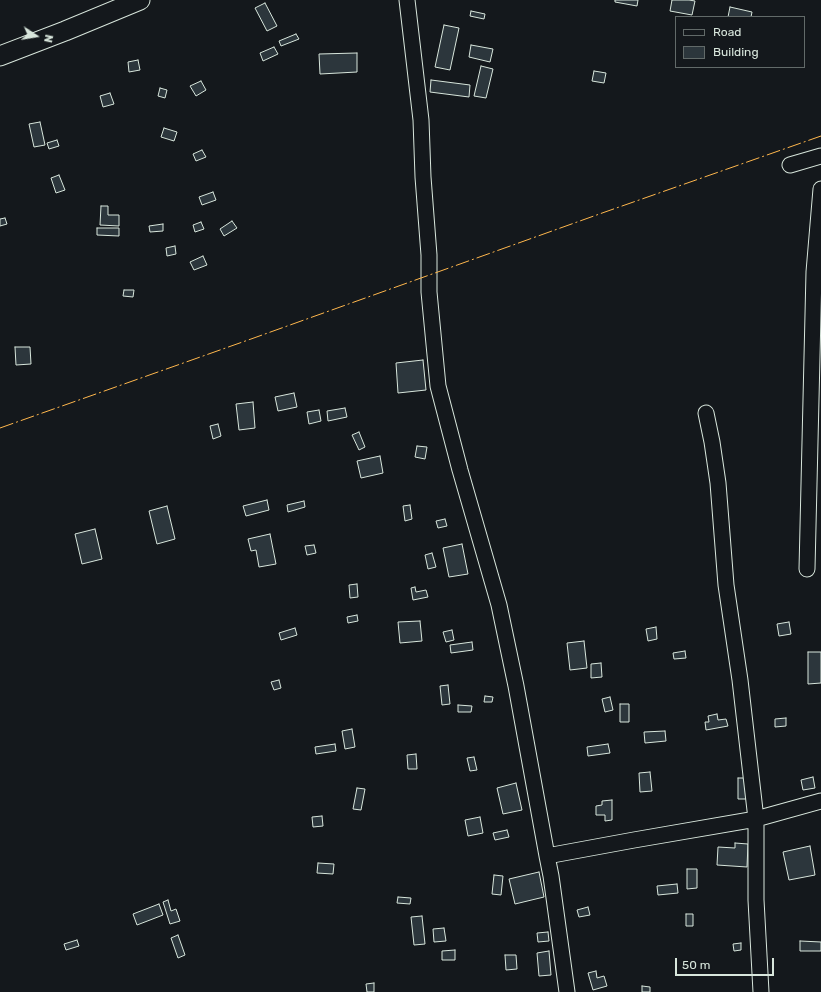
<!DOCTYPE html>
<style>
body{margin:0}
#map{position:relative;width:821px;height:992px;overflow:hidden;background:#14181c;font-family:Rubik,sans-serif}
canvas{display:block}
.legend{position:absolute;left:675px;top:16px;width:130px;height:52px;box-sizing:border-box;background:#14181c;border:1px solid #626a69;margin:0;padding:5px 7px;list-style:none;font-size:12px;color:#d8e6dc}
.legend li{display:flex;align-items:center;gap:8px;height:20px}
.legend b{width:20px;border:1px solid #626a69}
.north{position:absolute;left:16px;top:16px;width:40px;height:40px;-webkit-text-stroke:3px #14181c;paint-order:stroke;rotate:102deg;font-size:11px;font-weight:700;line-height:16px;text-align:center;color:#d8e6dc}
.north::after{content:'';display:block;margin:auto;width:14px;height:18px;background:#d8e6dc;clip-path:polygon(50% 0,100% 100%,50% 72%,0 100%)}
.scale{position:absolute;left:675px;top:958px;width:99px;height:18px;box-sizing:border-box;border:2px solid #d8e6dc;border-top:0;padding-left:5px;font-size:12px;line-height:14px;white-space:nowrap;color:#d8e6dc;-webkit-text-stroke:3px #14181c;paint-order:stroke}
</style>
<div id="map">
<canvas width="821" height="992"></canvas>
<ul class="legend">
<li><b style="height:5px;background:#14181c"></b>Road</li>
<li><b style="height:11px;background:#2c363c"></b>Building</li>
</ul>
<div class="north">N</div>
<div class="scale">50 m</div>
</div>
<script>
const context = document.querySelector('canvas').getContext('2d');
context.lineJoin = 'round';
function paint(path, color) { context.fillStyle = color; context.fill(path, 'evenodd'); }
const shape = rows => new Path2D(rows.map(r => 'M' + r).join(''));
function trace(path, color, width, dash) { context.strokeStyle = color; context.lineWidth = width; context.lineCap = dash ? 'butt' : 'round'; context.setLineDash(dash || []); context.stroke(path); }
const building = shape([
 [615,0,638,0,637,6,615,2,615,0],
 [672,0,689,0,695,1,692,15,670,11,672,0],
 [265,3,277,26,267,31,255,8,265,3],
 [730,7,752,12,751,17,728,17,730,7],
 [471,11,485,14,484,19,470,16,471,11],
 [444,25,459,28,450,70,435,67,444,25],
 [296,34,299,39,281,46,279,41,296,34],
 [471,45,493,49,490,62,469,57,471,45],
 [274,47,278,54,263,61,260,53,274,47],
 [357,53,357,72,320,74,319,54,357,53],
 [138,60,140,70,129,72,128,62,138,60],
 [481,66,493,69,486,98,474,96,481,66],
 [594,71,606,73,604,83,592,81,594,71],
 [431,80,470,85,469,97,430,92,431,80],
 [201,81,206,90,196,96,190,86,201,81],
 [160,88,167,90,165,98,158,96,160,88],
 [110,93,114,104,103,107,100,96,110,93],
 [40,122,45,145,34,147,29,124,40,122],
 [164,128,177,132,174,141,161,137,164,128],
 [57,140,59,146,49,149,47,143,57,140],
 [202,150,206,157,196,161,193,154,202,150],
 [59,175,65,190,56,193,51,178,59,175],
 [213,192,216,200,202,205,199,197,213,192],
 [101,206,108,206,108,215,119,215,119,226,100,225,101,206],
 [5,218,7,224,0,226,0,219,5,218],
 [232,221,237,228,224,236,220,229,232,221],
 [201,222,204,229,195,232,193,225,201,222],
 [163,224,163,231,150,232,149,226,163,224],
 [97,228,119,228,119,236,97,235,97,228],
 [175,246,176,254,167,256,166,248,175,246],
 [203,256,207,265,194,270,190,262,203,256],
 [124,290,134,290,133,297,123,296,124,290],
 [15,347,30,347,31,364,16,365,15,347],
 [423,360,426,390,398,393,396,363,423,360],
 [294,393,297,407,278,411,275,397,294,393],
 [253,402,255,428,239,430,236,404,253,402],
 [345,408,347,417,328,421,327,411,345,408],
 [319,410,321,421,309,424,307,412,319,410],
 [218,424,221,436,213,439,210,426,218,424],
 [359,432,365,447,359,450,352,435,359,432],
 [417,446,427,447,425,459,415,457,417,446],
 [380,456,383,473,361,478,357,461,380,456],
 [267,500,269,510,246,516,243,506,267,500],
 [304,501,305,507,288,512,287,505,304,501],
 [410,505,412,519,405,521,403,506,410,505],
 [167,506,175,539,157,544,149,511,167,506],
 [445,519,447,526,438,528,436,521,445,519],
 [95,529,102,559,82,564,75,534,95,529],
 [270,534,276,564,259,567,256,550,251,551,248,539,270,534],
 [462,544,468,574,449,577,443,548,462,544],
 [314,545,316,553,307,555,305,546,314,545],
 [432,553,436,567,428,569,425,555,432,553],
 [357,584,358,597,350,598,349,585,357,584],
 [415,587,416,592,426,590,428,597,413,600,411,588,415,587],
 [357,615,358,621,348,623,347,617,357,615],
 [420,621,422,641,400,643,398,622,420,621],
 [789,622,791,634,779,636,777,624,789,622],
 [656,627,657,639,648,641,646,629,656,627],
 [295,628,297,635,281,640,279,633,295,628],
 [452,630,454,640,446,642,443,632,452,630],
 [584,641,587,668,570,670,567,643,584,641],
 [472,642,473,650,451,653,450,645,472,642],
 [685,651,686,658,674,659,673,653,685,651],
 [808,652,821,652,821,683,808,684,808,652],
 [601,663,602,677,591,678,591,664,601,663],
 [279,680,281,688,274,690,271,682,279,680],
 [448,685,450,704,442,705,440,686,448,685],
 [485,696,493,697,492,702,484,702,485,696],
 [610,697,613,710,605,712,602,699,610,697],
 [620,704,629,704,629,722,620,722,620,704],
 [458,705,472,706,471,712,458,712,458,705],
 [717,714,718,720,726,719,728,726,706,730,705,722,709,722,708,716,717,714],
 [786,718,786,726,775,727,775,719,786,718],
 [352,729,355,747,345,749,342,731,352,729],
 [665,731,666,741,645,743,644,732,665,731],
 [335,744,336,751,316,754,315,747,335,744],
 [608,744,610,753,588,756,587,747,608,744],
 [416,754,417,769,408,769,407,755,416,754],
 [474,757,477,770,470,771,467,758,474,757],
 [650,772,652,791,640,792,639,773,650,772],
 [813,777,815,788,803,790,801,780,813,777],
 [738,778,745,778,746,799,738,799,738,778],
 [516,783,522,810,503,814,497,788,516,783],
 [357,788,365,789,361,810,353,809,357,788],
 [612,800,612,820,605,821,605,815,596,815,596,806,602,805,602,801,612,800],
 [322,816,323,826,313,827,312,817,322,816],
 [480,817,483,833,468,836,465,820,480,817],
 [507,830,509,837,495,840,493,833,507,830],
 [735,843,748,844,747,867,717,865,718,847,735,848,735,843],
 [810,846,815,875,789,880,783,852,810,846],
 [318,863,334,864,333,874,317,873,318,863],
 [687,869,697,869,697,888,687,889,687,869],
 [539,872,544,897,515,904,509,879,539,872],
 [494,875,503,876,501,895,492,894,494,875],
 [677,884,678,893,658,895,657,886,677,884],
 [398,897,411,898,410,904,397,903,398,897],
 [168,900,171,911,176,909,180,921,170,924,163,902,168,900],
 [159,904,163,915,137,925,133,914,159,904],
 [588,907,590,915,579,917,577,910,588,907],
 [686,914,693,914,693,926,686,926,686,914],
 [422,916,425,944,414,945,411,917,422,916],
 [444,928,446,941,434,942,433,929,444,928],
 [548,932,549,941,538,942,537,933,548,932],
 [178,935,185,955,178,958,171,938,178,935],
 [77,940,79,946,66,950,64,944,77,940],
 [800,941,821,942,821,951,800,951,800,941],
 [741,943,741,950,734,951,733,944,741,943],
 [455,950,455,960,442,960,442,951,455,950],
 [549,951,551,975,539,976,537,953,549,951],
 [505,955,516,955,517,969,506,970,505,955],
 [596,971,597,978,604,976,607,986,593,990,588,973,596,971],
 [374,983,374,992,367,992,366,984,374,983],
 [642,986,650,987,650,992,642,992,642,986]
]);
paint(building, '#2c363c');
trace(building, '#d8e6dc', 1);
const minor = shape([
 [407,0,421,120,423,177,429,255,429,292,438,386,460,470,499,605,516,686,547,856,551,876,567,992],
 [790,165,821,156],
 [706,413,712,442,718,483,726,585,740,680,756,819,756,900,761,992],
 [807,569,814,272,821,189],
 [547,856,634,840,756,819,821,801]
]);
const major = shape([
 [0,56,65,31,140,0]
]);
trace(minor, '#d8e6dc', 17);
trace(major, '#d8e6dc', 21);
trace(minor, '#14181c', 15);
trace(major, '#14181c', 19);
trace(shape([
 [0,428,251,339,605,212,821,136]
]), '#ffb74d', 1, [14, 3, 2, 3]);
</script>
